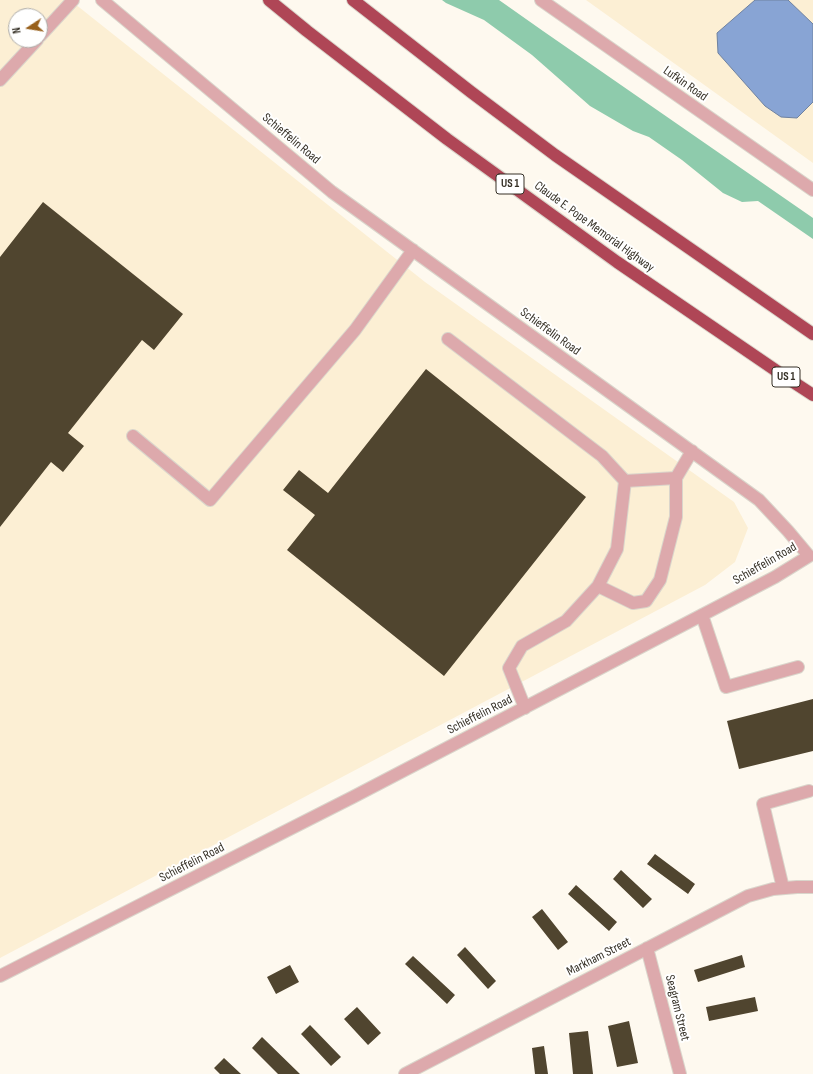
<!DOCTYPE html>
<style>
body{margin:0}
#map{position:relative;width:813px;height:1074px;overflow:hidden;background:#fef9ef;font-family:"Sofia Sans Condensed",sans-serif}
canvas{display:block}
.north{position:absolute;left:8px;top:8px;width:40px;height:40px;box-sizing:border-box;background:#fff;border:1px solid #afada9;border-radius:50%;rotate:258deg;font-size:11px;font-weight:700;line-height:16px;text-align:center;color:#363127}
.north::after{content:'';display:block;margin:auto;width:14px;height:18px;background:#98601b;clip-path:polygon(50% 0,100% 100%,50% 72%,0 100%)}
</style>
<div id="map">
<canvas width="813" height="1074"></canvas>
<div class="north">N</div>
</div>
<script>
const context = document.querySelector('canvas').getContext('2d');
context.lineJoin = 'round';
function paint(path, color) { context.fillStyle = color; context.fill(path, 'evenodd'); }
const shape = rows => new Path2D(rows.map(r => 'M' + r).join(''));
function trace(path, color, width, dash) { context.strokeStyle = color; context.lineWidth = width; context.lineCap = dash ? 'butt' : 'round'; context.setLineDash(dash || []); context.stroke(path); }
function label(font, color, halo, rows, align = 'center') {
  context.font = font + ' "Sofia Sans Condensed",sans-serif'; context.lineWidth = 4; context.setLineDash([]); context.textBaseline = 'middle'; context.strokeStyle = halo; context.fillStyle = color; for (const [text, x, y, turn = 0] of rows) {
    context.save(); context.translate(x, y); context.rotate((+turn || 0) * Math.PI / 180); context.textAlign = isNaN(turn) ? turn : align; if (halo) context.strokeText(text, 0, 0); context.fillText(text, 0, 0); context.restore();
  }
}
paint(shape([
 [0,0,70,0,425,282,734,502,748,528,735,562,705,585,0,958],
 [16,16,40,16,40,40,16,40],
 [586,0,813,0,813,163]
]), '#fcefd4');
paint(shape([
 [442,0,499,0,543,31,813,218,813,239,758,201,742,202,723,193,682,160,649,137,633,131,590,106,532,55,484,20,446,3]
]), '#8ecbac');
const water = shape([
 [755,0,788,0,813,24,813,102,797,118,781,117,765,106,718,53,717,33,755,0]
]);
paint(water, '#88a4d4');
trace(water, '#6f82a0', 1);
paint(shape([
 [43,202,183,314,154,350,142,340,68,433,84,446,63,472,51,462,0,527,0,257],
 [426,369,586,497,444,676,287,550,315,515,283,490,299,470,328,493],
 [813,699,813,751,739,769,727,721],
 [655,854,695,884,688,894,647,864],
 [621,870,652,899,643,908,613,879],
 [576,885,617,922,609,931,568,894],
 [542,909,568,942,558,950,532,917],
 [465,947,496,981,488,989,457,955],
 [742,955,745,967,698,982,694,970],
 [413,956,455,995,447,1004,405,964],
 [290,965,299,982,276,994,267,977],
 [755,997,758,1011,709,1021,706,1007],
 [357,1007,381,1033,368,1045,344,1019],
 [629,1021,638,1063,617,1067,608,1026],
 [310,1025,341,1057,331,1066,301,1034],
 [588,1031,593,1074,573,1074,569,1033],
 [262,1037,300,1074,278,1074,252,1048],
 [544,1046,548,1074,535,1074,532,1048],
 [224,1058,241,1074,220,1074,214,1068]
]), '#50452f');
const minor = shape([
 [541,0,813,190],
 [40,36,73,0],
 [0,80,37,40],
 [448,339,602,456,625,481,617,549,598,586,566,621,522,646,509,668,525,708],
 [133,436,210,500,355,330,413,250],
 [625,481,676,478],
 [598,586,633,603,646,601,660,580,676,517,676,478,692,451],
 [702,615,726,687,798,667],
 [783,888,763,804,809,791],
 [647,948,680,1074],
 [0,976,353,797,775,577,809,556,788,531,759,500,332,192,102,0],
 [405,1074,748,896,773,889,797,887,813,887]
]);
const highway = shape([
 [269,0,307,31,447,139,617,262,784,376,813,395],
 [353,0,471,92,555,155,813,334]
]);
trace(minor, '#dad5cb', 14);
trace(highway, '#dad5cb', 14);
trace(minor, '#dda9ac', 12);
trace(highway, '#af4656', 12);
for (const [x, y, w] of [
 [510,184,28],
 [786,377,28]
]) { const box = new Path2D(); box.roundRect(x - w / 2, y - 10, w, 20, 3); context.fillStyle = '#fff'; context.fill(box); trace(box, '#363127', 1); }
label('bold 12px', '#363127', null, [
 ["US 1",510,184],
 ["US 1",786,377]
]);
label('13px', '#363127', '#fff', [
 ["Lufkin Road",685,84,35],
 ["Schieffelin Road",291,139,40],
 ["Claude E. Pope Memorial Highway",594,227,36],
 ["Schieffelin Road",550,332,36],
 ["Schieffelin Road",765,564,-30],
 ["Schieffelin Road",480,715,-27],
 ["Schieffelin Road",192,863,-27],
 ["Markham Street",599,957,-27],
 ["Seagram Street",677,1008,76]
]);
</script>
